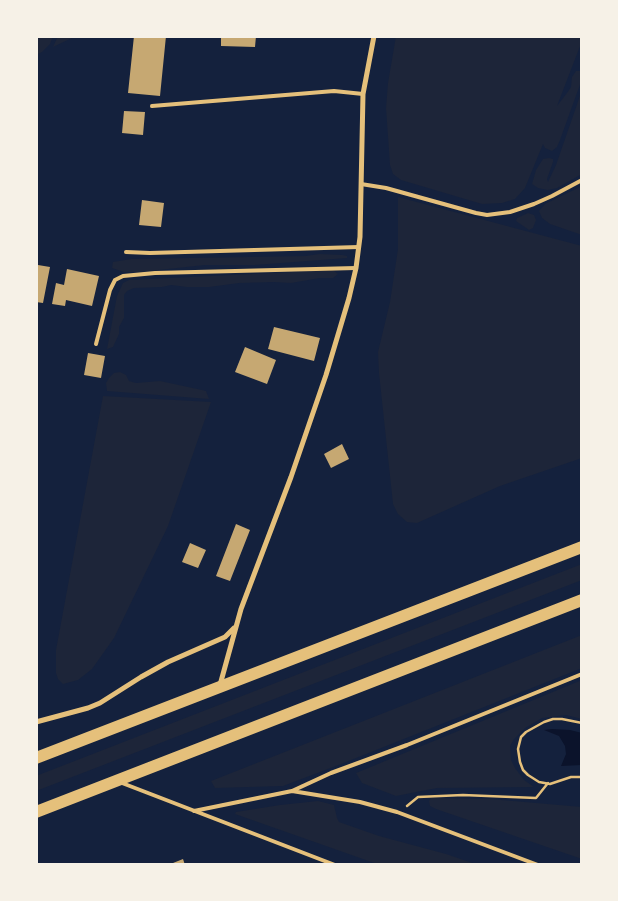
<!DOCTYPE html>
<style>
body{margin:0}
#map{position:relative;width:618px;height:901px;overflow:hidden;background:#14213d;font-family:"Varela Round",sans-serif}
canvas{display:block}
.frame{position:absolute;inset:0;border:38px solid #f6f1e7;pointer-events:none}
</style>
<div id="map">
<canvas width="618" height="901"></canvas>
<div class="frame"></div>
</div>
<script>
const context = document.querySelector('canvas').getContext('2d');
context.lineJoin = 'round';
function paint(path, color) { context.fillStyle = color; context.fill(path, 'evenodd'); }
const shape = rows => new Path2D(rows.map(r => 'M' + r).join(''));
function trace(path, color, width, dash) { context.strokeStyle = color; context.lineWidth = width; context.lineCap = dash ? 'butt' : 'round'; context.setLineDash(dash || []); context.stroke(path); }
paint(shape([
 [36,36,53,36,50,44,42,52,36,55],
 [58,36,76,36,53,47],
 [396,36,582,36,582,41,557,106,567,93,571,87,572,77,576,71,581,71,582,79,560,140,557,147,552,151,545,148,543,144,525,188,515,199,502,203,482,204,401,180,393,174,390,165,386,108,388,83],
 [582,90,582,174,557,188,548,190,538,188,532,184,536,170,543,159,549,158,553,159,553,162,547,179,548,182,556,165],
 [582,186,582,235,550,224,542,218,539,211,545,204],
 [398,197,582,246,582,458,500,486,417,523,407,522,398,514,393,504,379,373,378,352,390,302,398,249],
 [528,213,534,215,536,220,533,228,529,230,516,221,517,218],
 [319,254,342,255,347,256,347,258,255,265,205,265,140,272,124,272,112,268,113,262,131,259,306,256],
 [333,270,338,274,333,278,320,278,291,283,274,282,239,283,209,287,187,287,171,285,162,287,134,288,127,291,124,295,124,318,119,327,119,334,113,347,107,349,117,296,123,283,129,280],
 [120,372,126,375,129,381,136,383,160,381,202,390,206,391,209,399,107,391,106,383,109,378,114,373],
 [103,396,211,402,168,526,114,638,92,669,78,680,63,684,58,679,56,673,56,650],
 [582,564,582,580,36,791,36,776],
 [582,635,582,668,341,764,283,786,215,788,211,781],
 [582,680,582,719,566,715,542,718,525,728,514,739,510,746,511,760,515,768,524,780,534,787,437,788,396,796,362,783,356,773],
 [431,798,490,799,582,807,582,859,436,809,430,806,429,801],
 [318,801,334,805,337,818,339,822,379,836,446,854,478,865,380,865,235,814,236,812,280,805]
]), '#1d2539');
paint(shape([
 [552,729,570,730,582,733,582,765,561,766,566,754,565,746,559,736,544,730]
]), '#0b132b');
paint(shape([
 [134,36,166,36,160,96,128,93],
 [221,36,256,36,255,47,221,46],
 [124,111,145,112,143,135,122,133],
 [142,200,164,203,161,227,139,225],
 [38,265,50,267,43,303,36,302,36,275],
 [67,269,99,276,92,306,66,300,65,306,52,304,56,283,64,285],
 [274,327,320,338,314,361,268,349],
 [245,347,276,360,267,384,235,372],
 [88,353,105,356,101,378,84,375],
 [342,444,349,459,331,468,324,454],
 [236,524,250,530,230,581,216,576],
 [190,543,206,550,198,568,182,562],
 [183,859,185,865,168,865]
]), '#c6a872');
trace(shape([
 [582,723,562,719,553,719,544,722,526,732,521,737,518,749,520,762,523,770,528,775,539,782,550,784,571,777,582,777],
 [407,806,418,797,463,795,536,798,548,783]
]), '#e5c07b', 2.5);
trace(shape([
 [152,106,334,91,363,94],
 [361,184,386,188,476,213,487,215,510,212,534,204,552,196,582,180],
 [126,252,150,253,359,247],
 [96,344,110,290,115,280,123,276,155,273,356,268],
 [122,783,335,865],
 [292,791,331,773,407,745,582,674],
 [194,811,292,791,360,802,397,812,538,865]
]), '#e5c07b', 4);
trace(shape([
 [220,685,241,609,291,477,326,375,349,298,356,268,360,237,363,94,374,36],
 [36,722,88,708,100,703,141,677,168,662,225,637,234,628]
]), '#e5c07b', 5);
trace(shape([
 [36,758,582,547],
 [36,812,582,600]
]), '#e5c07b', 12);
</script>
